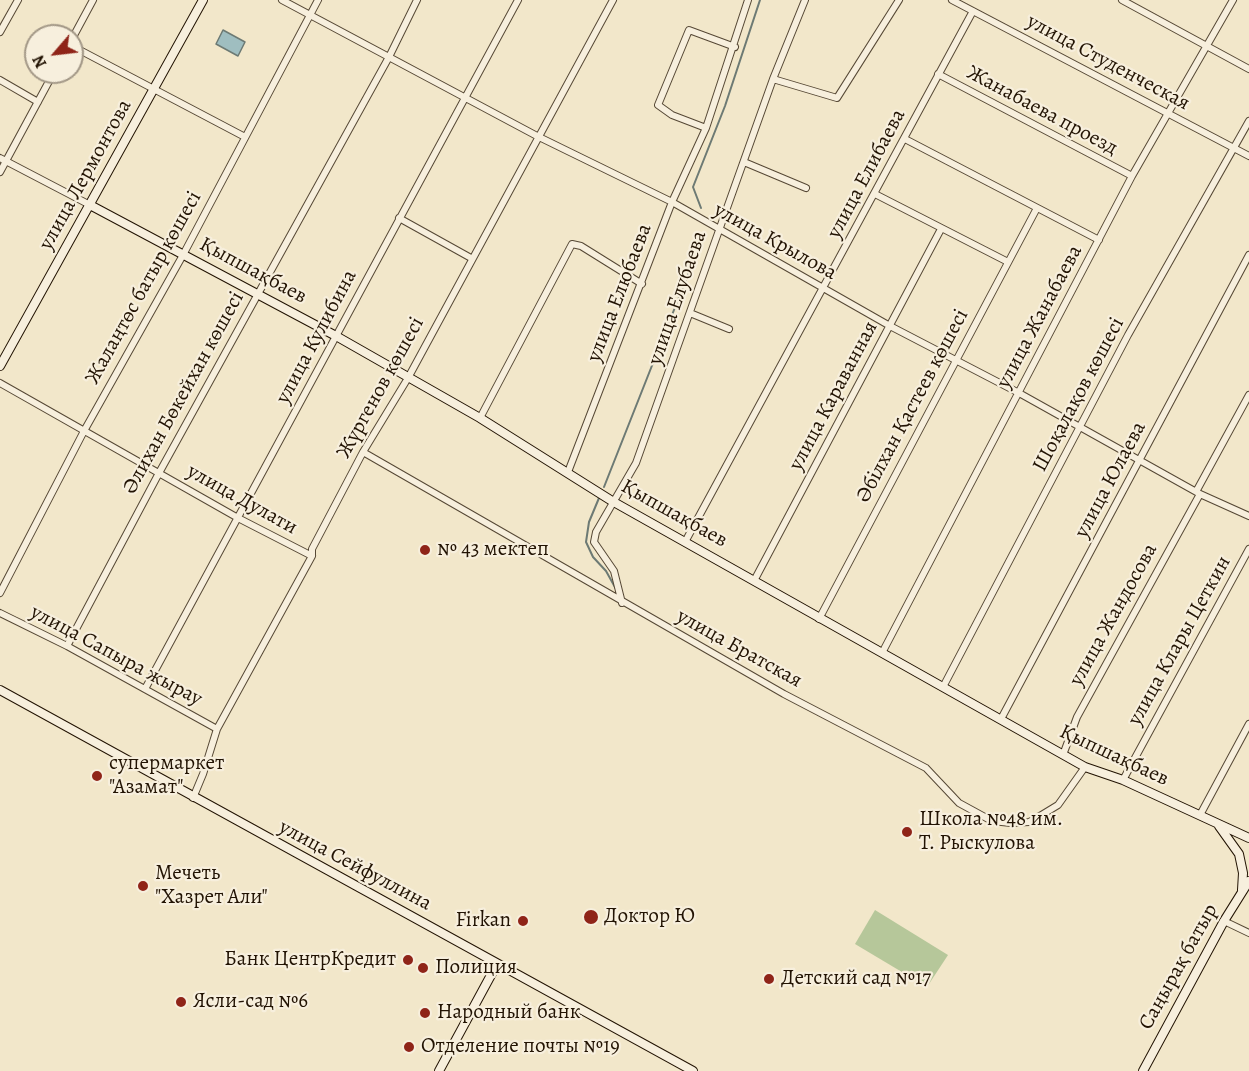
<!DOCTYPE html>
<meta charset="utf-8">
<style>
body{margin:0}
#map{position:relative;width:1249px;height:1071px;overflow:hidden;background:#f2e7ca;font-family:Alegreya,serif}
canvas{display:block}
.north{position:absolute;left:24px;top:24px;width:60px;height:60px;box-sizing:border-box;background:#f7efdd;border:2px solid #a29786;border-radius:50%;rotate:242deg;font-size:16px;font-weight:700;line-height:24px;text-align:center;color:#221303}
.north::after{content:'';display:block;margin:auto;width:21px;height:27px;background:#8f2418;clip-path:polygon(50% 0,100% 100%,50% 72%,0 100%)}
</style>
<div id="map">
<canvas width="1249" height="1071"></canvas>
<div class="north">N</div>
</div>
<script>
const context = document.querySelector('canvas').getContext('2d');
context.lineJoin = 'round';
function paint(path, color) { context.fillStyle = color; context.fill(path, 'evenodd'); }
const shape = rows => new Path2D(rows.map(r => 'M' + r).join(''));
function trace(path, color, width, dash) { context.strokeStyle = color; context.lineWidth = width; context.lineCap = dash ? 'butt' : 'round'; context.setLineDash(dash || []); context.stroke(path); }
function label(font, color, halo, rows, align = 'center') {
  context.font = font + ' Alegreya,serif'; context.lineWidth = 4.5; context.setLineDash([]); context.textBaseline = 'middle'; context.strokeStyle = halo; context.fillStyle = color; for (const [text, x, y, turn = 0] of rows) {
    context.save(); context.translate(x, y); context.rotate((+turn || 0) * Math.PI / 180); context.textAlign = isNaN(turn) ? turn : align; if (halo) context.strokeText(text, 0, 0); context.fillText(text, 0, 0); context.restore();
  }
}
paint(shape([
 [875,910,948,955,927,987,855,944]
]), '#b6c79a');
const water = shape([
 [223,30,245,42,238,56,216,44,223,30]
]);
paint(water, '#9fbec0');
trace(water, '#6d7a74', 1.5);
trace(shape([
 [701,208,693,187,725,106,760,0],
 [604,487,704,234],
 [599,498,589,522,586,542,593,557,606,571,616,589]
]), '#6d7a74', 2);
const street = shape([
 [282,0,537,136,672,202,890,326,1019,393,1200,494,1249,516],
 [952,0,1249,156],
 [1122,0,1249,69],
 [0,32,18,0],
 [72,39,93,0],
 [72,46,245,137],
 [938,74,1132,176],
 [773,79,837,98,899,0],
 [0,80,38,102],
 [706,128,672,115,658,105,689,30,735,47],
 [905,139,1099,240],
 [0,158,90,205],
 [744,162,806,188],
 [0,172,54,72],
 [875,194,1008,262],
 [399,218,471,258],
 [690,313,729,329],
 [0,383,238,518,312,556],
 [480,418,572,244,581,246,642,284],
 [363,452,784,694,926,768,959,803,992,821,1011,823,1029,822,1035,819,1058,805,1085,767],
 [568,472,672,202,706,128,748,0],
 [1197,490,1249,395],
 [685,542,973,11],
 [755,579,941,229],
 [0,593,84,431,183,255,318,0],
 [622,603,614,571,594,542,596,532,636,463,773,79,805,0],
 [0,613,67,646,217,729],
 [819,619,1037,208],
 [67,646,159,473,389,57,417,0],
 [882,653,1132,176,1233,0],
 [943,687,1128,335,1249,121],
 [145,689,518,0],
 [1001,719,1249,255],
 [1063,755,1077,717,1200,494],
 [1123,780,1249,549],
 [193,798,203,774,217,729,312,556,312,549,363,452,408,378,613,0],
 [1200,815,1249,724],
 [1224,921,1249,933]
]);
const secondary = shape([
 [90,205,336,336,480,418,612,501,1085,767,1123,780,1249,838],
 [0,366,203,0],
 [0,690,693,1071],
 [1219,826,1239,854,1243,873,1242,890],
 [439,1071,497,964],
 [1143,1071,1224,921,1249,881]
]);
trace(street, '#564835', 8);
trace(secondary, '#221303', 10);
trace(street, '#f7efdd', 6);
trace(secondary, '#f7efdd', 8);
for (const [x, y, r, color] of [
 [425,550,6,"#8f2418"],
 [97,776,6,"#8f2418"],
 [907,832,6,"#8f2418"],
 [143,886,6,"#8f2418"],
 [591,917,8,"#8f2418"],
 [523,921,6,"#8f2418"],
 [408,960,6,"#8f2418"],
 [423,968,6,"#8f2418"],
 [769,979,6,"#8f2418"],
 [181,1002,6,"#8f2418"],
 [425,1013,6,"#8f2418"],
 [409,1047,6,"#8f2418"]
]) { const dot = new Path2D(); dot.arc(x, y, r, 0, 2 * Math.PI); context.fillStyle = color; context.fill(dot); trace(dot, '#f7efdd', 2); }
label('21px', '#221303', '#f7efdd', [
 ["улица Студенческая",1108,63,28],
 ["Жанабаева проезд",1042,111,28],
 ["улица Елибаева",867,174,-62],
 ["улица Лермонтова",86,175,-61],
 ["улица Крылова",775,242,29],
 ["Қыпшақбаев",253,271,28],
 ["Жалаңтөс батыр көшесі",144,288,-61],
 ["улица Елюбаева",620,293,-69],
 ["улица Елубаева",678,298,-71],
 ["улица Жанабаева",1040,317,-62],
 ["улица Кулибина",317,337,-62],
 ["Жүргенов көшесі",381,388,-61],
 ["Әлихан Бөкейхан көшесі",184,393,-61],
 ["Шоқалақов көшесі",1079,395,-62],
 ["улица Караванная",834,396,-62],
 ["Әбілхан Қастеев көшесі",913,406,-62],
 ["улица Юлаева",1111,480,-62],
 ["улица Дулати",242,500,29],
 ["Қыпшақбаев",674,514,29],
 ["улица Жандосова",1114,615,-61],
 ["улица Клары Цеткин",1180,641,-61],
 ["улица Братская",739,649,29],
 ["улица Сапыра жырау",116,656,28],
 ["Қыпшақбаев",1114,756,25],
 ["улица Сейфуллина",355,866,28],
 ["Саңырақ батыр",1179,967,-61]
]);
label('21px', '#221303', '#f7efdd', [
 ["№ 43 мектеп",437,550],
 ["супермаркет",109,764],
 ["\"Азамат\"",109,788],
 ["Школа №48 им.",919,820],
 ["Т. Рыскулова",919,844],
 ["Мечеть",155,874],
 ["\"Хазрет Али\"",155,898],
 ["Доктор Ю",604,917],
 ["Firkan",511,921,"right"],
 ["Банк ЦентрКредит",396,960,"right"],
 ["Полиция",435,968],
 ["Детский сад №17",781,979],
 ["Ясли-сад №6",193,1002],
 ["Народный банк",437,1013],
 ["Отделение почты №19",421,1047]
], 'left');
</script>
